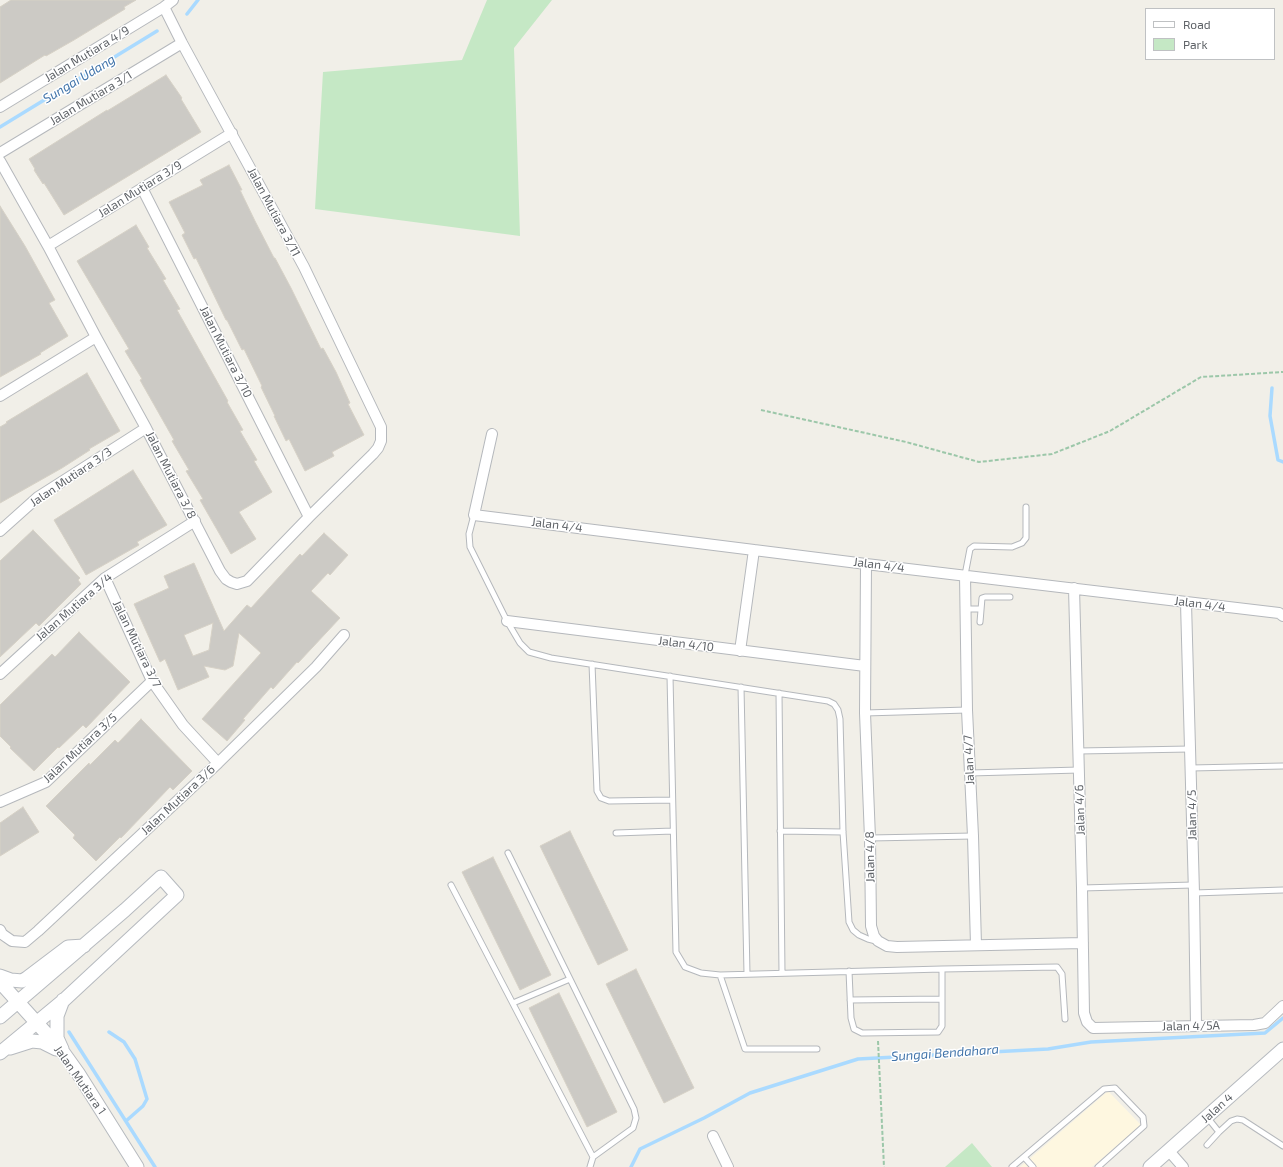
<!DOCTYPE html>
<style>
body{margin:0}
#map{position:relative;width:1283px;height:1167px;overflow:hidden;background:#f1efe8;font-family:"Exo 2",sans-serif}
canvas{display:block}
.legend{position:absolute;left:1145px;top:8px;width:130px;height:52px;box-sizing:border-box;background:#fff;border:1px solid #bfc1c3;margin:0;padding:5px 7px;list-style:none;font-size:12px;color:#5f6368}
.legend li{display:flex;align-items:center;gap:8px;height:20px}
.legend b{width:20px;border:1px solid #bfc1c3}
</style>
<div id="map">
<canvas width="1283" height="1167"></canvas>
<ul class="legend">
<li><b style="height:5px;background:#fff"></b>Road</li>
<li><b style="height:11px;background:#c5e8c5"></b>Park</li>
</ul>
</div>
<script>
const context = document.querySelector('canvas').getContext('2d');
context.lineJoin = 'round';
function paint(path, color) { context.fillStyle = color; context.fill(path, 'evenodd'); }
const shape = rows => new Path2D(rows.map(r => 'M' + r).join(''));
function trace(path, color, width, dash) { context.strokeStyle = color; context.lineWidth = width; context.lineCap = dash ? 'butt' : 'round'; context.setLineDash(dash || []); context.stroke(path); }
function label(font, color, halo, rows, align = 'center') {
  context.font = font + ' "Exo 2",sans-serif'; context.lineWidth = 3; context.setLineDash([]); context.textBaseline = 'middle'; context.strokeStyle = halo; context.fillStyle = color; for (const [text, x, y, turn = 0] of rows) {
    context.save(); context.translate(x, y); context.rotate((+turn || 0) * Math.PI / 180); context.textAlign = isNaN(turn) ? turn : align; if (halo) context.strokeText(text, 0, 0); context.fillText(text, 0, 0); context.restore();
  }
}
paint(shape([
 [1108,1091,1141,1125,1092,1167,1020,1167]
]), '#fef7e0');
paint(shape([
 [487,0,552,0,514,48,520,236,315,209,323,72,462,60],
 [972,1143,992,1167,945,1167]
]), '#c5e8c5');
trace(shape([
 [187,14,198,0],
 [0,127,157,31],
 [1272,388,1270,416,1278,460,1283,462],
 [69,1032,155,1167],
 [109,1032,124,1042,135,1059,147,1099,143,1106,126,1121],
 [631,1167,640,1149,704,1118,750,1093,858,1059,1048,1049,1091,1042,1265,1033,1283,1018]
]), '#aadaff', 3.5);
const building = shape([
 [11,0,136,0,124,7,125,9,74,40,46,56,45,55,0,83,0,7,11,0],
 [166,75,182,98,181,99,201,132,64,215,44,183,43,184,34,170,35,169,29,159,107,110,107,111,166,75],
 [229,165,242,190,240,190,255,221,274,258,275,258,291,288,321,349,323,348,336,372,350,403,348,404,364,435,332,452,334,456,305,471,289,439,286,441,274,416,275,416,261,387,262,386,244,349,242,350,227,320,226,320,196,258,194,259,182,235,185,233,169,202,203,185,200,180,229,165],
 [0,206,25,246,55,300,49,303,68,336,40,353,41,354,0,377,0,206],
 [136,225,149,247,147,248,166,279,163,280,180,309,177,310,228,401,227,402,243,430,240,431,257,460,254,461,272,492,239,512,256,539,231,554,200,500,203,499,186,471,189,470,172,441,174,440,140,380,142,379,125,351,129,349,77,261,136,225],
 [87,373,120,431,89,449,90,450,62,468,0,503,0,427,7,423,6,422,87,373],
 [133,470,167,525,137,542,139,545,86,575,54,520,133,470],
 [33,530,80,578,78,580,81,584,39,626,36,623,0,657,0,561,33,530],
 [324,533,348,555,330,575,328,573,311,591,340,618,298,663,297,662,273,689,271,687,243,719,245,720,227,741,202,719,261,653,239,633,233,666,225,670,204,666,209,677,178,690,165,659,160,662,134,604,169,588,164,576,194,563,224,631,247,605,251,608,300,554,302,556,324,533],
 [213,623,209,650,193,656,184,635,213,623],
 [79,632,130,682,86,728,83,725,59,748,58,747,34,771,10,748,11,747,0,736,0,705,52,654,55,657,79,632],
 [141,719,192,771,173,790,170,787,121,838,120,837,96,861,73,838,75,835,46,806,89,763,90,765,115,740,118,743,141,719],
 [23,807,39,832,0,856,0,823,23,807],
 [570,831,628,950,598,965,540,846,570,831],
 [493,857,551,975,520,990,462,872,493,857],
 [636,969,694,1088,664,1103,606,984,636,969],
 [559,993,617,1112,587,1127,529,1008,559,993]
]);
paint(building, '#cccac5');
trace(building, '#d6d1c6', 1);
const lane = shape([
 [474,515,469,534,470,547,507,621,520,643,529,652,551,658,828,701,834,704,838,710,840,719,843,832,849,922,853,930,859,935,868,939,876,941],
 [965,575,970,549,974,546,1012,547,1022,543,1026,538,1026,507],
 [966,609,980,609],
 [980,622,982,598,985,597,1010,597],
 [592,664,597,791,601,798,609,801,672,800],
 [670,676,676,952,685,967,701,973,720,975,942,969,1057,967,1062,974,1065,1019],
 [741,687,747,974],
 [779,693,782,973],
 [865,713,967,710],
 [1079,751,1190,749],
 [1191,768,1283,766],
 [970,773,1079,770],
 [780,831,843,832],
 [616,833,673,831],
 [870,838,973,836],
 [508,853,634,1109,636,1118,633,1128,593,1157,590,1167],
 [451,885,593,1157],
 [1082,888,1193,885],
 [1194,893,1283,890],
 [849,971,851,1018,854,1029,862,1033,938,1032,942,1026,942,969],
 [720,975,745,1049,817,1049],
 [850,1000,942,999],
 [513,1003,570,979],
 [1207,1117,1219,1132],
 [1207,1145,1219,1132,1231,1121,1237,1119,1243,1120,1283,1146],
 [1024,1157,1033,1167],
 [1012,1167,1104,1089,1115,1088,1143,1117,1144,1126,1098,1167]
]);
const street = shape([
 [0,107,164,7,173,0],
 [0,153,182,43],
 [0,161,48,246,96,337,146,428,220,571,226,579,231,582,237,584,247,581,309,517,373,454,378,448,381,441,381,427,304,267,182,43,164,7],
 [142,188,309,517],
 [48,246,232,133],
 [0,396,96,337],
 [492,434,474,515,866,564,1279,613,1283,616],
 [0,531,38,497,146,428],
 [866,564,865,713,870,838,871,926,874,936,878,941,887,946,897,947,1083,943],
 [965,575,967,710,973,836,976,945],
 [105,578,152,681,183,725,218,763],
 [1074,588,1082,888,1084,1013,1087,1022,1093,1028,1254,1025,1265,1023,1283,1006],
 [1186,603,1194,893,1196,1026],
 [507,621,865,666],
 [740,651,754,550],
 [0,674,105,578,195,521],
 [0,802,46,782,152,681],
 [0,930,2,934,12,941,25,942,38,931,218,763,316,667,344,635],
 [713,1136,728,1167],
 [1169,1151,1183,1167]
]);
const secondary = shape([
 [0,976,11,980,22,981,27,978,68,947,84,946],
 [0,982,63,1052,78,1073,137,1167],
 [0,1017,125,910,161,877,177,895,64,1000,0,1053],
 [10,1048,32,1041,42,1042,56,1049],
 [62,1049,57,1038,57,1016,63,1000],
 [1150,1167,1283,1049]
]);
trace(lane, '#b5b8bc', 7);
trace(street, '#b5b8bc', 12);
trace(secondary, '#b6babf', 15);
trace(shape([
 [761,410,906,442,979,462,1052,454,1110,431,1201,377,1283,372],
 [878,1041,884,1167]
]), '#9cc7a9', 2, [4, 2]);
trace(lane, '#fff', 5);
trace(street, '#fff', 10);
trace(secondary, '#fff', 13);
label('12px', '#5f6368', '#fff', [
 ["Jalan Mutiara 4/9",87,54,-31],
 ["Jalan Mutiara 3/1",91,98,-31],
 ["Jalan Mutiara 3/9",140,189,-32],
 ["Jalan Mutiara 3/11",274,212,62],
 ["Jalan Mutiara 3/10",226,352,63],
 ["Jalan Mutiara 3/8",171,475,63],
 ["Jalan Mutiara 3/3",71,477,-34],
 ["Jalan 4/4",557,525,7],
 ["Jalan 4/4",879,565,7],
 ["Jalan 4/4",1200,604,7],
 ["Jalan Mutiara 3/4",74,607,-41],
 ["Jalan Mutiara 3/7",137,644,64],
 ["Jalan 4/10",686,644,7],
 ["Jalan Mutiara 3/5",80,748,-43],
 ["Jalan 4/7",969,760,-93],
 ["Jalan Mutiara 3/6",178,800,-43],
 ["Jalan 4/6",1080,810,-92],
 ["Jalan 4/5",1192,815,-91],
 ["Jalan 4/8",870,857,-91],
 ["Jalan 4/5A",1191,1026,-1],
 ["Jalan Mutiara 1",80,1080,55],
 ["Jalan 4",1217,1108,-42]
]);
label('italic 13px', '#4174aa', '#fff', [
 ["Sungai Udang",79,79,-31],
 ["Sungai Bendahara",945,1053,-4]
]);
</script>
